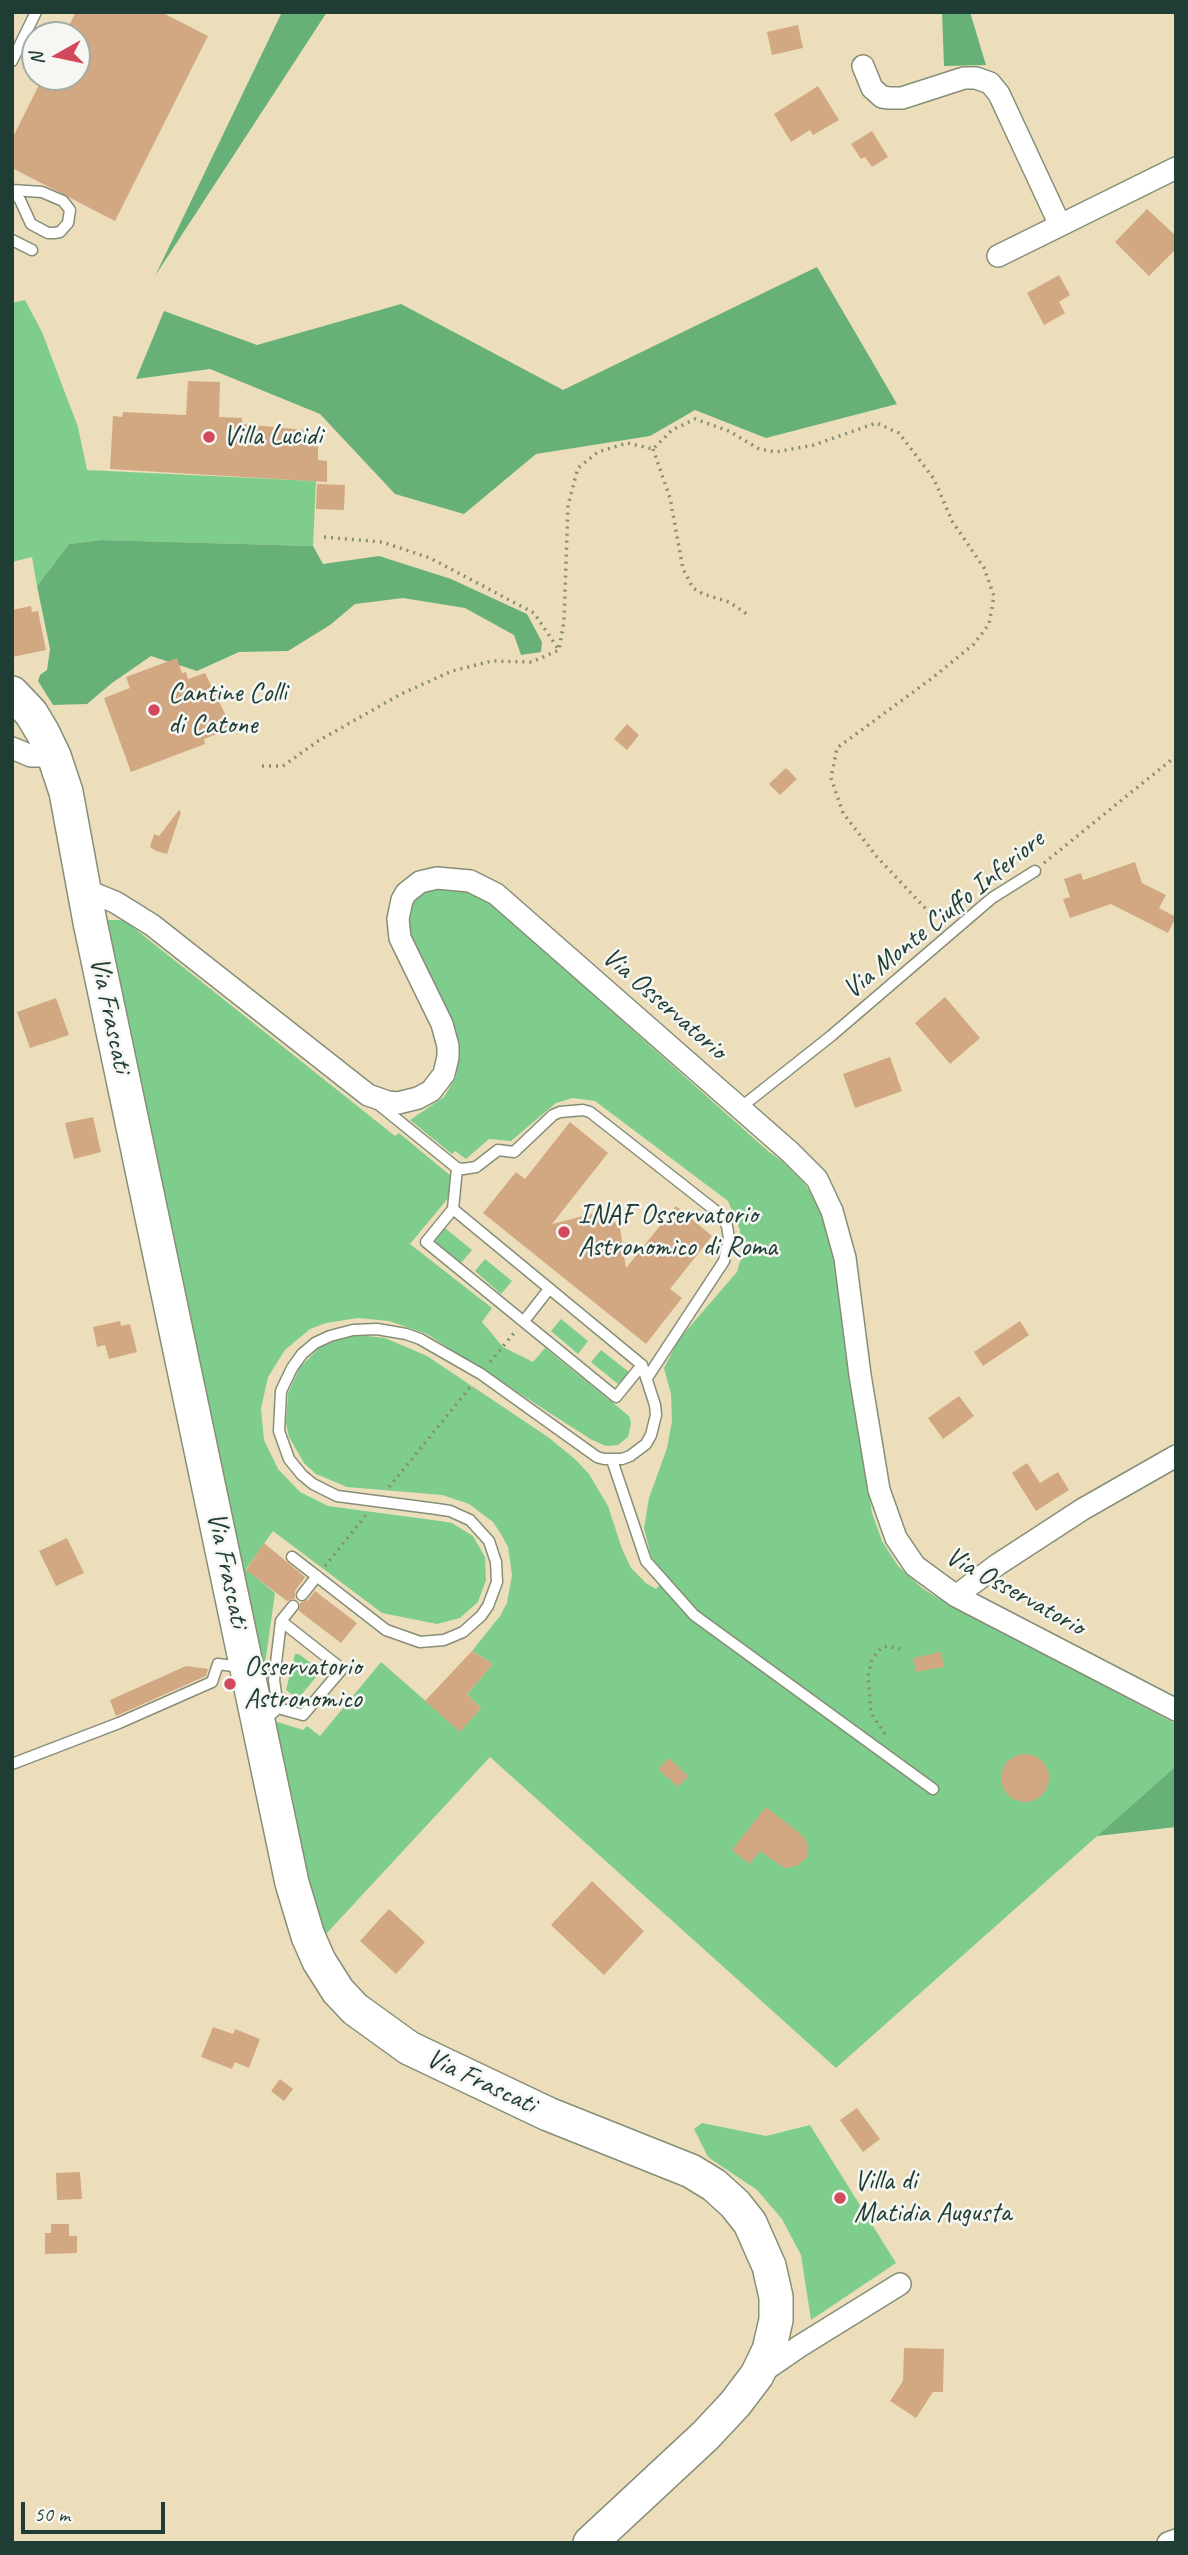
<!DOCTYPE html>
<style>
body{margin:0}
#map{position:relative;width:1188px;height:2555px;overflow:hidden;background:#ecdebb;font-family:Caveat,sans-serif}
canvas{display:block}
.frame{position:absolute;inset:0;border:14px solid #1f3d34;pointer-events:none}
.north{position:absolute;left:21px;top:21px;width:70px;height:70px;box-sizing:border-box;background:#f6f6f2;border:2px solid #a0aca6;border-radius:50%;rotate:261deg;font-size:19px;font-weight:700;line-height:28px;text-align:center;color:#1f3d34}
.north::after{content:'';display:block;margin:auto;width:24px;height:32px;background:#d1495b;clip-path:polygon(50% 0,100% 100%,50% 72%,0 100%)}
.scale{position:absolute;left:21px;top:2502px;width:144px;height:32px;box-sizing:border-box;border:4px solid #1f3d34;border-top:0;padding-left:9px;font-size:21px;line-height:24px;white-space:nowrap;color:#1f3d34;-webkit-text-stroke:5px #f6f6f2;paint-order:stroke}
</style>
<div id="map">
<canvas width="1188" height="2555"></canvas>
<div class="frame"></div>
<div class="north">N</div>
<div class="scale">50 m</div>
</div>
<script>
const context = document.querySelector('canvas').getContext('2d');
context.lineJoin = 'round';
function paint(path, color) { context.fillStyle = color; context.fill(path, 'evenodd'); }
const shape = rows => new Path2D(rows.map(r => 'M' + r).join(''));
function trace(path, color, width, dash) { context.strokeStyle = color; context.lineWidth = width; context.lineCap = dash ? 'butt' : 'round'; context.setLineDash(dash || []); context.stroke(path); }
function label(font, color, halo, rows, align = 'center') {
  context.font = font + ' Caveat,sans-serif'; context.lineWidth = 5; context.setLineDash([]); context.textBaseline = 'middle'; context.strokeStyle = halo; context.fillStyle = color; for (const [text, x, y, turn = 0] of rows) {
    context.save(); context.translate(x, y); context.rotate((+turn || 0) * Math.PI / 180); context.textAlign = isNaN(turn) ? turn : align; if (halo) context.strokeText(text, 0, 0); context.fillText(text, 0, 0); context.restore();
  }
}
paint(shape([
 [25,300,42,332,78,427,87,470,316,481,313,546,101,540,69,544,37,586,32,557,12,562,12,303],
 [454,883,484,897,769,1152,782,1161,804,1183,813,1196,822,1213,833,1249,872,1513,882,1541,898,1566,922,1588,936,1597,1176,1724,1176,1766,836,2068,490,1757,315,1946,274,1721,303,1730,307,1726,320,1736,381,1662,460,1731,481,1708,467,1694,493,1664,472,1651,500,1616,507,1603,512,1575,508,1547,501,1534,493,1522,469,1504,442,1495,347,1487,316,1474,304,1463,289,1437,286,1423,288,1393,300,1367,319,1348,344,1337,358,1335,385,1338,427,1356,548,1437,576,1460,589,1474,608,1506,622,1549,631,1568,646,1583,656,1589,666,1578,651,1556,644,1528,649,1498,667,1448,672,1421,671,1394,664,1368,679,1339,737,1272,741,1258,740,1230,728,1201,595,1101,573,1098,556,1103,511,1141,489,1139,466,1159,455,1151,452,1154,410,1120,444,1097,456,1077,459,1053,455,1039,405,941,403,913,422,890],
 [102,920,124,920,395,1136,399,1133,451,1176,449,1197,410,1244,492,1308,482,1322,503,1347,533,1362,545,1348,629,1416,631,1423,628,1437,618,1445,606,1446,592,1440,427,1334,389,1321,358,1318,326,1323,310,1329,285,1350,268,1377,261,1409,264,1440,278,1469,300,1492,328,1506,440,1521,452,1523,473,1536,485,1557,486,1580,478,1602,460,1618,437,1624,382,1613,273,1531,246,1569,275,1593,265,1664,261,1665],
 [445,1228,472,1250,461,1263,434,1241],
 [485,1259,512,1281,501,1294,475,1271],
 [561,1319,588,1341,578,1354,551,1331],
 [601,1350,629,1372,618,1384,591,1362],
 [295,1654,299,1654,321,1671,298,1699,286,1690],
 [702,2123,766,2136,810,2125,896,2263,811,2320,801,2255,782,2219,757,2190,708,2157,694,2129]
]), '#7fcd8d');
paint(shape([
 [282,12,327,12,155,276],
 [942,12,970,12,986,65,944,66],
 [817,267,897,404,766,438,695,410,650,436,536,454,464,514,395,494,320,414,210,369,136,379,164,311,257,345,401,304,563,390],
 [101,540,313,546,323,564,379,556,451,579,527,614,542,642,541,652,521,655,514,635,465,608,403,598,355,604,330,625,288,651,239,652,197,671,151,656,112,683,87,704,53,705,38,681,40,675,47,670,50,649,37,586,69,544],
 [1176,1766,1176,1827,1097,1836]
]), '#67b078');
paint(shape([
 [76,12,161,12,208,36,115,221,12,168,12,139,43,77,77,77,77,35,64,35],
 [798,25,803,48,772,55,767,32],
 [818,86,839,120,813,135,810,130,791,142,774,114],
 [872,131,888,157,872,167,865,157,861,159,851,144],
 [1147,209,1176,236,1176,249,1149,276,1115,242],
 [1059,275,1070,295,1059,302,1065,313,1044,325,1027,293],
 [188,381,220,382,219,417,242,418,242,424,306,430,306,444,318,446,318,460,327,461,327,482,110,469,113,416,122,417,123,412,186,415],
 [317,484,345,485,344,510,316,509],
 [31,606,32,612,38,611,46,650,12,657,12,610],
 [177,658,182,673,186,672,188,679,205,673,232,728,204,739,205,744,131,772,104,698,130,688,126,677],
 [627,724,639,735,627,750,614,739],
 [786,768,797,779,780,795,769,784],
 [179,810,181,812,167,854,156,851,150,847,154,834,159,836],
 [1135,862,1142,883,1166,895,1159,908,1176,917,1168,933,1111,904,1070,918,1063,899,1070,897,1064,879,1081,873,1083,880],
 [945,997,980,1038,950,1064,915,1023],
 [56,998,69,1035,30,1048,17,1012],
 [890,1057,902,1091,855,1108,843,1074],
 [93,1117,101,1152,74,1159,65,1123],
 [570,1122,608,1153,552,1224,595,1213,610,1217,620,1228,626,1268,676,1206,712,1236,670,1289,682,1298,646,1344,483,1213,516,1172,525,1179],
 [120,1321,121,1326,130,1324,137,1352,109,1359,105,1345,97,1347,93,1327],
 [1020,1321,1029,1335,983,1366,974,1352],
 [959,1396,974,1416,943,1439,928,1418],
 [1027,1463,1040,1483,1058,1472,1069,1490,1036,1511,1012,1473],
 [67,1538,84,1573,56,1586,39,1551],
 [264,1543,305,1577,295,1591,295,1598,287,1601,246,1570],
 [315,1591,357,1623,341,1643,299,1611,300,1603,308,1600],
 [472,1651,493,1664,467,1694,481,1708,460,1732,425,1701],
 [941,1652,944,1667,916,1672,913,1658],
 [186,1666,208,1669,206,1676,116,1716,110,1700],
 '1001 1778a24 24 0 1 1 48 0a24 24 0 1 1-48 0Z',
 [669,1758,688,1776,678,1787,658,1769],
 [766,1807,803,1836,807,1842,807,1857,797,1866,784,1868,760,1851,749,1864,732,1850],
 [592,1881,644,1931,604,1975,551,1925],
 [389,1909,425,1942,396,1974,360,1941],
 [213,2027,233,2034,235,2029,260,2039,249,2068,235,2062,232,2069,201,2057],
 [280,2079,293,2089,284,2101,271,2091],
 [857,2108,880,2139,863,2152,840,2120],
 [80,2172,82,2199,57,2200,56,2173],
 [51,2224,69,2224,69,2236,77,2236,77,2253,45,2254,45,2233,51,2233],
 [904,2348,944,2349,943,2392,933,2392,916,2418,890,2401,903,2381]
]), '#d2a882');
const service = shape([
 [12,61,36,12],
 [12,190,42,192,63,201,70,210,68,223,60,232,54,233,48,233,31,224,20,200,12,190],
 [12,240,32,250],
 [378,1104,457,1168,463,1169,476,1167,498,1150,514,1152,553,1115,560,1112,583,1110,590,1112,721,1215,727,1226,729,1238,724,1261,647,1378],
 [740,1108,831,1036,992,898,1035,871],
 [457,1168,453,1209,426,1242,616,1397,642,1365],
 [524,1321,549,1289],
 [612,1460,646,1561,694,1615,933,1789],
 [292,1557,386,1630,420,1642,444,1640,463,1632,481,1616,488,1606,497,1582,496,1562,489,1541,470,1520,450,1511,437,1509,337,1496,313,1484,302,1475,289,1459,279,1431,281,1391,292,1368,302,1354,315,1343,330,1336,353,1330,377,1329,406,1334,420,1339,481,1374,597,1457,604,1459,622,1459,630,1456,646,1444,651,1435,656,1415,655,1405,642,1365,453,1209],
 [302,1595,317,1576],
 [281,1621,293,1606],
 [264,1721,278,1708,303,1715,342,1669,281,1621,274,1680,278,1708],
 [12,1764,119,1723,212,1682,218,1664,241,1667]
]);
const minor = shape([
 [863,66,872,88,882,97,889,98,902,98,964,78,976,78,990,83,999,94,1060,225],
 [998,256,1176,168],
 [12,748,31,756,54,756],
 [83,889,115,902,152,925,368,1095,388,1102,398,1103,418,1098,431,1091,444,1074,448,1057,448,1046,442,1024,400,938,398,919,402,900,406,893,420,882,437,878,470,881,496,894,790,1152,817,1179,832,1211,845,1258,860,1375,879,1490,896,1538,915,1566,956,1596,1176,1710],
 [956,1596,997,1565,1083,1509,1176,1456],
 [762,2372,800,2346,900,2284],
 [1168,2543,1176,2540]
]);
const primary = shape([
 [12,693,31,713,43,733,54,756,66,792,90,922,292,1883,308,1936,319,1961,338,1991,355,2009,409,2048,548,2114,691,2171,714,2185,735,2204,750,2223,769,2266,776,2297,776,2320,769,2350,757,2375,735,2404,705,2436,590,2543]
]);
trace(service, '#868e78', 13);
trace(minor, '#868e78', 24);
trace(primary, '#868e78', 36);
trace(shape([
 [653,449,670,498,683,569,693,588,703,594,729,602,750,616],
 [324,537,382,542,430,558,534,613,559,650],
 [262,766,283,766,318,741,401,694,452,671,492,661,532,662,559,650,564,621,568,505,578,468,598,452,627,443,653,449,672,430,695,419,729,431,759,449,776,452,814,445,876,423,899,433,934,479,952,521,984,568,994,596,989,624,974,644,931,679,837,748,831,778,843,813,877,857,927,910,936,930],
 [1044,863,1176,756],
 [490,1362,514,1333],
 [389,1487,472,1385],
 [325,1566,366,1515],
 [885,1734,871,1713,868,1676,872,1659,881,1648,887,1646,900,1649]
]), '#868e78', 3.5, [2, 5]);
trace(service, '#fff', 10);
trace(minor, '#fff', 21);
trace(primary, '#fff', 33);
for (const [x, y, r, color] of [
 [209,437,7,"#d1495b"],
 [154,710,7,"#d1495b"],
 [564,1232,7,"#d1495b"],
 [230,1684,7,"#d1495b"],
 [840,2198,7,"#d1495b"]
]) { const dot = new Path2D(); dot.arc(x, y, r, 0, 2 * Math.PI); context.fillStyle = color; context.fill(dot); trace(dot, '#f6f6f2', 2.5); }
label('28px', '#1f3d34', '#f6f6f2', [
 ["Villa Lucidi",223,437],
 ["Cantine Colli",168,694],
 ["di Catone",168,726],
 ["INAF Osservatorio",578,1216],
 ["Astronomico di Roma",578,1248],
 ["Osservatorio",244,1668],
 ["Astronomico",244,1700],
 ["Villa di",854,2182],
 ["Matidia Augusta",854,2214]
], 'left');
label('28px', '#1f3d34', '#f6f6f2', [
 ["Via Monte Ciuffo Inferiore",944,915,-39],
 ["Via Osservatorio",664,1004,41],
 ["Via Frascati",110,1015,78],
 ["Via Frascati",227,1570,78],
 ["Via Osservatorio",1015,1592,29],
 ["Via Frascati",481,2082,25]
]);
</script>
